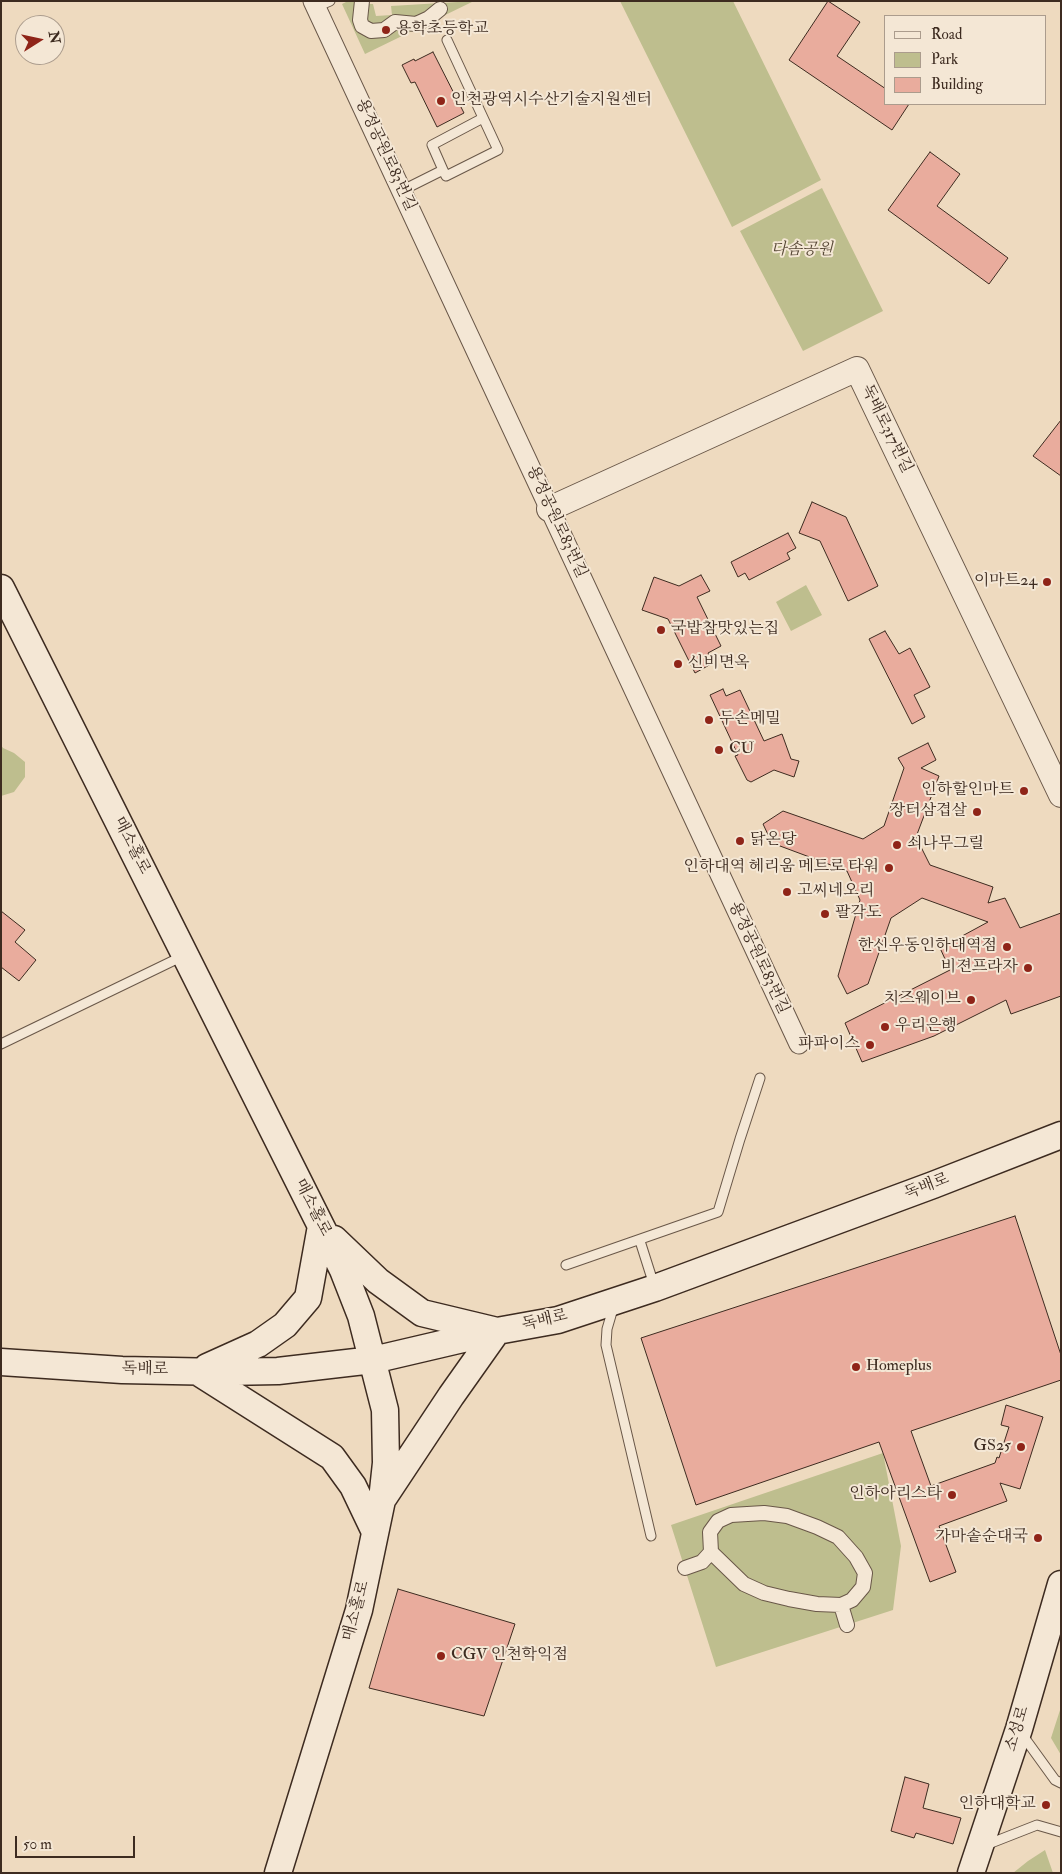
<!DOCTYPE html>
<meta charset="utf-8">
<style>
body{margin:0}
#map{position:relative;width:1062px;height:1874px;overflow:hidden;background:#eedabf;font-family:"IM FELL Double Pica",serif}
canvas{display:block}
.frame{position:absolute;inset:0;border:2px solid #3d2b20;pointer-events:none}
.legend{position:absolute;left:884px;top:15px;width:162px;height:90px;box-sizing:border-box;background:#f4e7d5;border:1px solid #ab9c8d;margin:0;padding:6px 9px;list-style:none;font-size:15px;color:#3d2b20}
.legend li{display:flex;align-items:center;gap:10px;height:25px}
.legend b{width:25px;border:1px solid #ab9c8d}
.north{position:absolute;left:15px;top:15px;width:50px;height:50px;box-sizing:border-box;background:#f4e7d5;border:1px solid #ab9c8d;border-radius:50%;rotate:80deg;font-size:14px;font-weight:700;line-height:20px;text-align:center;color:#3d2b20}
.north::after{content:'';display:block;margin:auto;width:18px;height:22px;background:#8f2418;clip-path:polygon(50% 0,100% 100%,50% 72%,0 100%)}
.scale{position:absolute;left:15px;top:1836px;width:120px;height:22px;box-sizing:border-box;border:2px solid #3d2b20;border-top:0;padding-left:6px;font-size:15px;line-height:18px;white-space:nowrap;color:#3d2b20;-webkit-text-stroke:4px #f4e7d5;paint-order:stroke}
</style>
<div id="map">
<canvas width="1062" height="1874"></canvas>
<div class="frame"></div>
<ul class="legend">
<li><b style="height:6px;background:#f4e7d5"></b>Road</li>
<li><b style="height:14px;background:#bebe8e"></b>Park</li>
<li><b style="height:14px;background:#e9ac9d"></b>Building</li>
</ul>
<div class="north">N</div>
<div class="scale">50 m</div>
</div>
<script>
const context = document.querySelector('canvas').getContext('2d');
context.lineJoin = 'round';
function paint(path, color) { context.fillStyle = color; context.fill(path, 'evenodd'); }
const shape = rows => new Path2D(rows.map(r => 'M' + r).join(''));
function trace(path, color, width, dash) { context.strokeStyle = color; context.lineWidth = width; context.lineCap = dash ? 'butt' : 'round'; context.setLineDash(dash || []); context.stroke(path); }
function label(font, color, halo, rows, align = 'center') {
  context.font = font + ' "IM FELL Double Pica","Noto Serif KR",serif'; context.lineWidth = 4; context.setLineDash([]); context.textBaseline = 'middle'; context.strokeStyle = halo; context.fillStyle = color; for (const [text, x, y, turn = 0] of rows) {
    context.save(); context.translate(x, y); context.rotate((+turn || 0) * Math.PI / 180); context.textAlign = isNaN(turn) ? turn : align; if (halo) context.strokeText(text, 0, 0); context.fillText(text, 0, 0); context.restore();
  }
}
paint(shape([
 [348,1,360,1,357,12,358,25,369,33,374,33,387,30,396,25,415,26,422,25,431,19,442,9,439,7,425,19,418,21,394,19,382,29,375,30,369,29,364,26,362,22,364,4,373,4,376,16,392,15,391,6,474,1,365,54,342,4],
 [620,1,733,1,821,180,732,227],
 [822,188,883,311,803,351,740,231],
 [806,585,822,615,791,631,776,602],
 [1,745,3,748,14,753,25,762,25,777,14,792,1,796],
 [883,1453,901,1546,893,1610,716,1667,671,1525],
 [1061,1707,1061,1755,1051,1738],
 [1045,1850,1053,1873,1013,1873,1028,1861]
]), '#bebe8e');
const building = shape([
 [828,1,860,22,837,56,886,89,886,104,909,104,892,130,789,60,828,1],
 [433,52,464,113,437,127,415,82,411,83,402,65,414,59,415,61,433,52],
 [930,152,960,174,937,206,1008,258,989,284,888,210,930,152],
 [1061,420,1061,476,1033,456,1061,420],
 [812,502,846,517,878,586,848,601,820,541,799,533,812,502],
 [788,533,796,548,787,553,790,559,749,580,745,573,738,577,731,562,788,533],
 [701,575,710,591,697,597,721,646,708,653,713,663,695,673,668,619,642,610,654,577,679,586,701,575],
 [885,631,899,654,910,648,930,687,914,695,925,717,912,724,869,639,885,631],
 [723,689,726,696,740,690,764,741,782,734,791,759,799,761,794,777,774,770,751,782,747,780,735,756,738,755,710,695,723,689],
 [928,743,936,760,921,768,939,776,916,837,930,865,993,887,988,903,1005,898,1020,928,1061,913,1061,996,1011,1014,1006,1000,934,1036,862,1062,845,1023,950,970,940,948,988,922,922,898,891,918,868,984,847,994,838,976,860,900,847,871,772,843,763,824,783,811,863,839,884,826,904,768,898,758,928,743],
 [1,911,25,930,15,942,36,960,19,981,1,967,1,911],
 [1015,1216,1061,1355,1061,1380,911,1431,931,1486,995,1463,997,1457,999,1458,1009,1427,1001,1425,1006,1405,1043,1417,1020,1489,1000,1483,1007,1501,939,1526,956,1572,930,1582,879,1442,696,1505,641,1338,1015,1216],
 [398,1589,515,1624,484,1716,369,1688,398,1589],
 [905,1777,929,1784,923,1808,961,1818,953,1844,916,1833,914,1838,891,1831,905,1777]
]);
paint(building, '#e9ac9d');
trace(building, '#3d2b20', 1);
const service = shape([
 [316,7,330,1],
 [443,170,432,145,483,118],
 [401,191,443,170,446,176,498,150,447,40],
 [1,1044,183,956],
 [640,1241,654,1285],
 [566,1265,718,1212,740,1139,760,1078],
 [617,1306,612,1312,607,1329,606,1345,651,1536],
 [1021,1733,1055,1780,1061,1783],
 [986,1845,1037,1825,1061,1832]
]);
const pedestrian = shape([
 [362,1,360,20,362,26,371,31,384,30,395,22,416,24,429,18,440,9],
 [764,1513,787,1516,817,1527,838,1537,856,1557,865,1573,863,1587,852,1600,841,1605,817,1604,789,1599,764,1593,744,1584,711,1552,710,1532,718,1521,731,1515,764,1513],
 [685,1568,702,1562,711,1552],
 [841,1605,847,1625]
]);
const minor = shape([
 [313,1,799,1044]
]);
const tertiary = shape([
 [549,509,857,369,1061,795]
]);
const secondary = shape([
 [1,588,343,1270,361,1316,385,1410,386,1463,382,1500,359,1610,278,1873],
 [334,1239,378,1281,422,1313,497,1331,451,1396,384,1497],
 [1,1362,122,1370,223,1372,278,1371,373,1360,497,1331,558,1320,655,1288,933,1185,1061,1135],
 [207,1367,258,1344,285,1325,308,1298,321,1226],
 [198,1372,332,1457,353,1486,375,1532],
 [971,1873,1019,1729,1061,1584]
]);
trace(service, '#695748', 11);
trace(pedestrian, '#695748', 16);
trace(minor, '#695748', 21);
trace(tertiary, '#695748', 26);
trace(secondary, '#3d2b20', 29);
trace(service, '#f4e7d5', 9);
trace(pedestrian, '#f4e7d5', 14);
trace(minor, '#f4e7d5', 19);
trace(tertiary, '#f4e7d5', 24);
trace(secondary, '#f4e7d5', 26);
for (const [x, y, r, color] of [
 [386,30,5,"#8f2418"],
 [441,101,5,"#8f2418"],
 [1047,582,5,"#8f2418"],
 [661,630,5,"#8f2418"],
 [678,664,5,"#8f2418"],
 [709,720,5,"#8f2418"],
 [719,750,5,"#8f2418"],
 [1024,791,5,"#8f2418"],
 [977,812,5,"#8f2418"],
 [740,841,5,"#8f2418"],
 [897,845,5,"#8f2418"],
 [889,868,5,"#8f2418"],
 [787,892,5,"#8f2418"],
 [825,914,5,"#8f2418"],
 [1007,947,5,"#8f2418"],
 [1028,968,5,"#8f2418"],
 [971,1000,5,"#8f2418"],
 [885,1027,5,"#8f2418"],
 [870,1045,5,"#8f2418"],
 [856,1367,5,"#8f2418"],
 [1021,1447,5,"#8f2418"],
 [952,1495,5,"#8f2418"],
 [1038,1538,5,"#8f2418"],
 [441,1656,5,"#8f2418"],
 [1046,1805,5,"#8f2418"]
]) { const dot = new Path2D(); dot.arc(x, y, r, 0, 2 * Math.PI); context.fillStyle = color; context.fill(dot); trace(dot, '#f4e7d5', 2); }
label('16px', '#3d2b20', '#f4e7d5', [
 ["용학초등학교",396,30],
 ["인천광역시수산기술지원센터",451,101],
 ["이마트24",1037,582,"right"],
 ["국밥참맛있는집",671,630],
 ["신비면옥",688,664],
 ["두손메밀",719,720],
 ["CU",729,750],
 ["인하할인마트",1014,791,"right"],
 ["장터삼겹살",967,812,"right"],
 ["닭온당",750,841],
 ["쇠나무그릴",907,845],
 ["인하대역 헤리움 메트로 타워",879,868,"right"],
 ["고씨네오리",797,892],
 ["팔각도",835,914],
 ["한신우동인하대역점",997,947,"right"],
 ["비젼프라자",1018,968,"right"],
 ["치즈웨이브",961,1000,"right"],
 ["우리은행",895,1027],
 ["파파이스",860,1045,"right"],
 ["Homeplus",866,1367],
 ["GS25",1011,1447,"right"],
 ["인하아리스타",942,1495,"right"],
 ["가마솥순대국",1028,1538,"right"],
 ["CGV 인천학익점",451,1656],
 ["인하대학교",1036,1805,"right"]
], 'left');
label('16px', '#3d2b20', '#f4e7d5', [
 ["용정공원로83번길",385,155,65],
 ["독배로317번길",886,429,64],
 ["용정공원로83번길",556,522,65],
 ["매소홀로",131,846,63],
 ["용정공원로83번길",758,958,65],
 ["독배로",927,1187,-21],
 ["매소홀로",312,1208,63],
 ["독배로",545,1321,-13],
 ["독배로",145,1370,1],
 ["매소홀로",357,1611,-75],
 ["소성로",1018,1729,-73]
]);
label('italic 16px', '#574836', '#f4e7d5', [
 ["다솜공원",802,251]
]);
</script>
